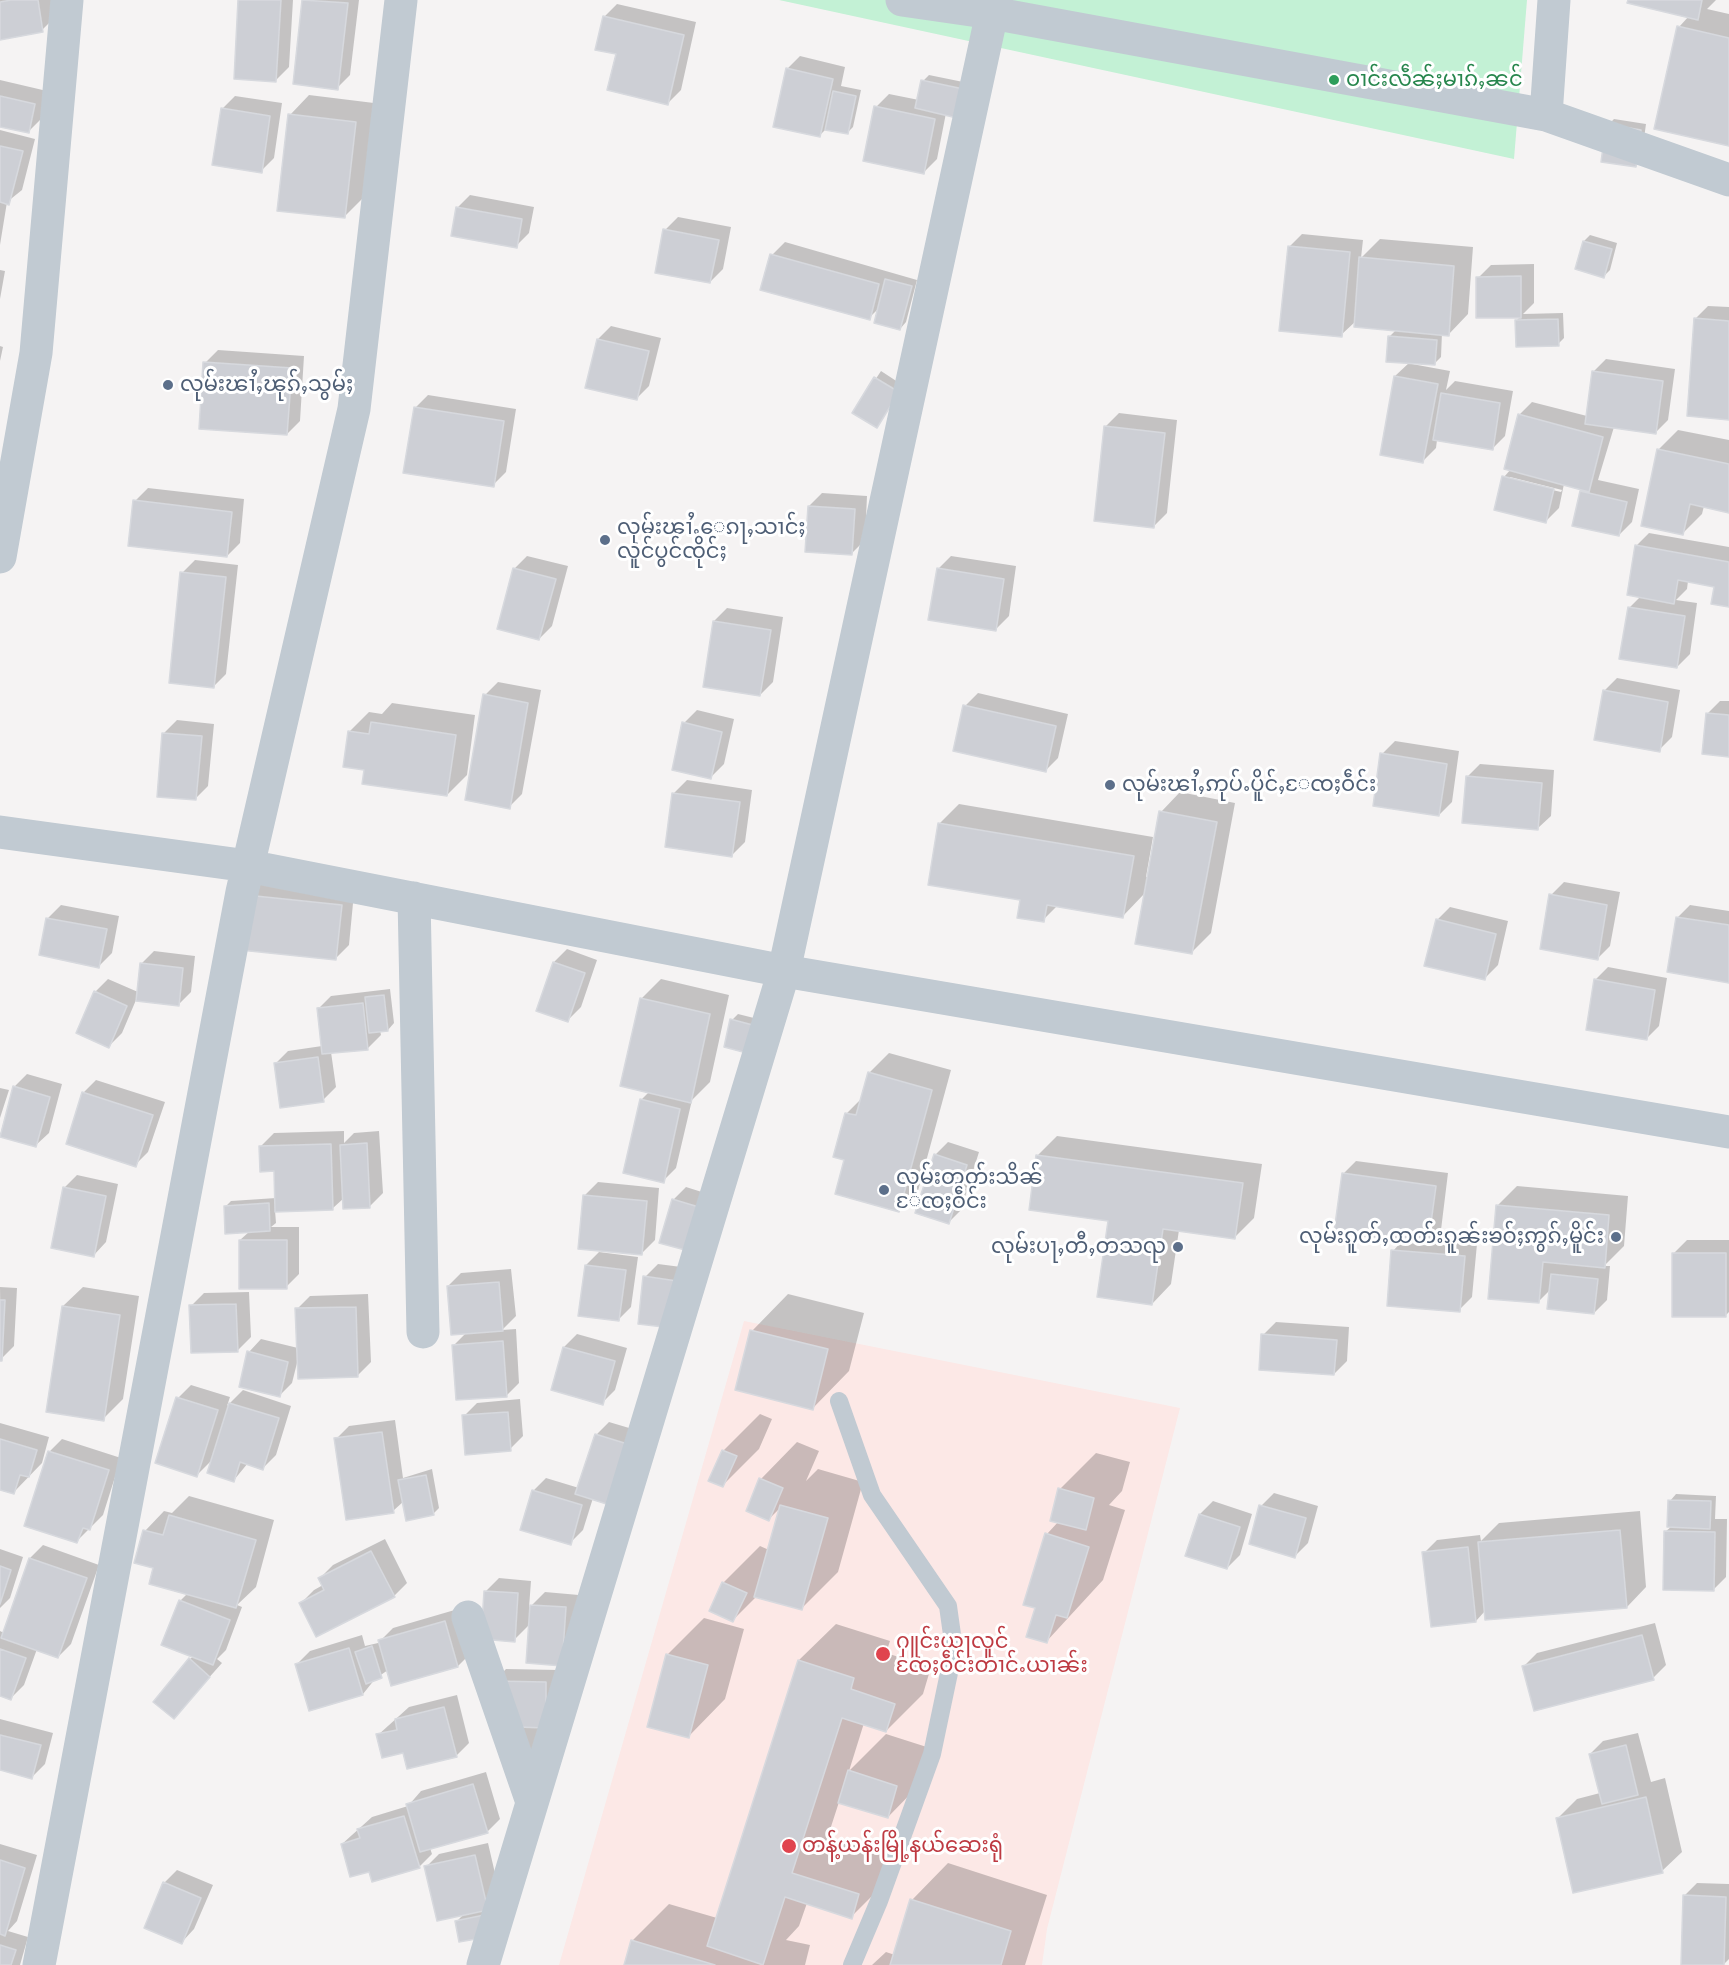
<!DOCTYPE html>
<meta charset="utf-8">
<style>
body{margin:0}
canvas{display:block;background:#f5f3f3}
</style>
<canvas width="1729" height="1965"></canvas>
<script>
const context = document.querySelector('canvas').getContext('2d');
context.lineJoin = 'round';
function paint(path, color) { context.fillStyle = color; context.fill(path, 'evenodd'); }
const shape = rows => new Path2D(rows.map(r => 'M' + r).join(''));
function trace(path, color, width, dash) { context.strokeStyle = color; context.lineWidth = width; context.lineCap = dash ? 'butt' : 'round'; context.setLineDash(dash || []); context.stroke(path); }
function label(font, color, halo, rows, align = 'center') {
  context.font = font + ' Signika,"Noto Sans Myanmar",sans-serif'; context.lineWidth = 6; context.setLineDash([]); context.textBaseline = 'middle'; context.strokeStyle = halo; context.fillStyle = color; for (const [text, x, y, turn = 0] of rows) {
    context.save(); context.translate(x, y); context.rotate((+turn || 0) * Math.PI / 180); context.textAlign = isNaN(turn) ? turn : align; if (halo) context.strokeText(text, 0, 0); context.fillText(text, 0, 0); context.restore();
  }
}
paint(shape([
 [744,1321,1180,1408,1047,1929,1042,1965,559,1965]
]), '#fce8e6');
paint(shape([
 [779,0,1527,0,1514,159]
]), '#c3f1d5');
paint(shape([
 [0,0,52,0,55,17,42,30,0,39],
 [240,0,293,0,289,67,276,80],
 [304,0,359,0,350,75,337,88,295,83],
 [1629,0,1716,0,1707,9,1729,14,1729,145,1679,27,1689,16],
 [617,4,696,22,681,90,668,103,618,53,604,17],
 [800,56,845,67,841,86,861,90,853,127,847,133,826,129,819,136,787,69],
 [929,75,973,84,946,113,937,159,924,172,876,107,889,94,919,100,923,81],
 [0,80,47,91,41,119,28,132,0,125],
 [309,95,374,103,364,197,344,217,290,115],
 [235,96,282,103,274,158,261,171,222,109],
 [1614,119,1646,124,1641,160,1608,125],
 [0,130,35,139,22,190,7,202,0,245],
 [470,195,534,207,529,233,516,246,457,208],
 [678,217,731,227,723,269,710,282,665,230],
 [1302,234,1363,240,1361,258,1380,239,1473,247,1468,314,1449,334,1442,333,1441,357,1435,363,1412,362,1412,364,1450,371,1446,390,1455,381,1513,391,1505,436,1492,449,1437,440,1436,448,1423,461,1395,376,1410,362,1390,336,1397,329,1356,321,1341,335,1289,247],
 [1590,235,1617,243,1610,270,1604,276,1584,241],
 [785,242,917,280,906,322,900,329,879,308,869,318,772,255],
 [1534,264,1534,303,1523,314,1563,313,1564,338,1558,344,1517,320,1521,316,1478,317,1478,278,1491,265],
 [0,270,5,271,0,299],
 [1708,306,1729,307,1729,418,1695,319],
 [611,326,661,338,649,386,636,399,598,339],
 [0,346,3,347,0,361],
 [218,350,304,356,300,421,287,434,205,363],
 [1606,359,1675,369,1668,420,1655,433,1614,427,1598,480,1639,489,1632,522,1619,535,1581,492,1585,489,1564,484,1559,508,1546,521,1504,477,1511,469,1519,415,1532,402,1587,416,1593,372],
 [1510,477,1562,490,1561,492,1510,480],
 [881,371,904,386,877,426,854,412],
 [428,395,516,409,506,472,493,485,415,408],
 [1119,413,1177,420,1167,513,1154,526,1106,426],
 [1678,430,1729,440,1729,511,1704,506,1702,514,1683,533,1643,525,1659,449],
 [148,488,244,499,240,543,227,556,135,501],
 [822,493,867,496,865,540,852,553,809,506],
 [1649,533,1729,547,1729,605,1715,586,1688,581,1687,589,1676,600,1697,603,1690,654,1677,667,1629,608,1641,596,1636,546],
 [527,556,568,566,552,626,539,639,514,569],
 [951,556,1016,566,1009,616,996,629,938,569],
 [195,560,238,565,226,674,213,687,182,573],
 [727,608,783,617,773,682,760,695,714,621],
 [1617,678,1680,690,1672,737,1659,750,1604,691],
 [498,682,541,690,522,794,509,807,485,695],
 [978,693,1068,714,1058,758,1045,771,965,706],
 [1720,701,1729,701,1729,755,1707,714],
 [392,703,475,715,467,775,447,795,366,769,349,732,369,712,382,714],
 [697,710,734,719,724,764,711,777,684,723],
 [177,720,214,724,208,786,195,799,164,733],
 [1395,741,1459,751,1452,802,1439,815,1382,754],
 [1480,764,1554,770,1551,816,1538,828,1467,777],
 [687,780,752,790,745,842,732,855,674,793],
 [1180,792,1235,803,1211,933,1192,952,1145,893,1123,916,1058,905,1043,920,940,823,959,804,1153,837,1146,877,1148,877,1161,812],
 [1564,882,1620,892,1610,946,1597,959,1551,895],
 [260,883,354,893,349,945,336,958,242,949],
 [61,905,119,916,112,953,99,966,40,954,48,918],
 [1690,905,1729,911,1729,981,1677,918],
 [1450,907,1508,921,1498,965,1485,978,1437,920],
 [567,949,597,960,581,1007,568,1020,538,1010,554,962],
 [154,951,195,956,191,992,178,1005,136,1000,122,1033,109,1046,95,992,108,979,138,992,141,964],
 [1608,967,1667,978,1659,1026,1646,1039,1595,980],
 [661,979,729,995,710,1082,692,1100,676,1168,663,1181,641,1100,649,1092,641,999],
 [390,989,394,1023,388,1030,380,1030,381,1035,368,1048,331,1052,336,1087,323,1100,275,1064,288,1051,322,1046,318,1009,331,996],
 [738,1014,770,1022,763,1048,732,1020],
 [889,1053,951,1070,918,1191,898,1211,845,1159,847,1113,862,1098,869,1073],
 [27,1074,62,1084,49,1133,36,1145,0,1135,14,1087],
 [96,1080,165,1102,148,1152,135,1165,83,1093],
 [0,1088,9,1090,0,1118],
 [344,1131,344,1143,354,1133,379,1131,383,1193,370,1206,344,1198,333,1208,275,1210,276,1223,271,1227,299,1227,299,1274,286,1287,240,1240,250,1231,225,1207,231,1201,276,1198,275,1170,261,1146,274,1133],
 [1057,1136,1262,1164,1254,1218,1235,1237,1179,1230,1171,1284,1152,1304,1110,1220,1038,1155],
 [948,1142,979,1152,961,1210,948,1223,935,1155],
 [1356,1161,1448,1173,1441,1230,1431,1240,1477,1244,1472,1297,1459,1310,1393,1251,1403,1240,1343,1174],
 [77,1175,118,1184,106,1242,94,1255,64,1188],
 [598,1182,659,1188,655,1240,642,1253,585,1195],
 [1517,1186,1628,1196,1624,1246,1604,1266,1610,1266,1607,1300,1594,1313,1550,1290,1539,1301,1498,1205],
 [686,1187,724,1199,699,1253,673,1200],
 [1687,1240,1729,1240,1729,1312,1726,1315,1674,1253],
 [599,1252,638,1257,631,1307,618,1320,586,1265],
 [658,1264,689,1268,684,1313,645,1277],
 [511,1269,516,1316,502,1330,516,1329,519,1383,506,1396,454,1345,467,1332,448,1286,461,1273],
 [0,1287,17,1288,14,1346,1,1359],
 [83,1287,139,1296,123,1399,103,1419,63,1306],
 [249,1292,251,1337,238,1350,191,1306,204,1293],
 [368,1294,371,1362,358,1375,298,1359,292,1383,279,1396,249,1352,261,1339,298,1348,297,1309,310,1296],
 [788,1294,864,1313,849,1371,813,1408,752,1331],
 [1276,1322,1349,1327,1347,1361,1334,1374,1263,1335],
 [577,1334,627,1348,615,1390,602,1403,564,1347],
 [191,1385,230,1397,227,1406,243,1390,291,1406,276,1455,263,1468,248,1463,234,1480,213,1459,196,1476,178,1398],
 [520,1399,523,1436,510,1449,464,1416,477,1403],
 [760,1414,772,1419,759,1449,722,1486,723,1451],
 [395,1420,403,1478,432,1469,439,1508,433,1514,404,1501,393,1511,336,1439,349,1426],
 [609,1422,646,1433,593,1498,583,1530,570,1543,533,1491,546,1478,579,1488,596,1435],
 [0,1423,49,1437,42,1463,14,1492,0,1488],
 [62,1439,121,1458,103,1515,77,1541,49,1452],
 [797,1442,819,1451,806,1481,818,1469,863,1482,838,1572,801,1609,757,1596,732,1621,723,1583,760,1546,769,1550,781,1507,769,1519,761,1479],
 [1096,1453,1130,1462,1122,1491,1109,1505,1125,1510,1103,1580,1046,1642,1037,1607,1025,1604,1047,1534,1059,1521,1060,1489],
 [1274,1493,1318,1506,1308,1543,1295,1556,1261,1506],
 [1676,1494,1716,1496,1715,1519,1727,1519,1726,1577,1713,1590,1665,1532,1672,1526,1670,1501],
 [189,1496,274,1520,256,1587,237,1605,242,1607,226,1650,217,1659,222,1663,174,1717,190,1659,194,1656,180,1601,188,1593,155,1567,145,1531,164,1511,172,1513],
 [1213,1501,1252,1514,1240,1555,1227,1568,1200,1514],
 [1640,1511,1646,1587,1627,1607,1485,1611,1476,1621,1424,1553,1437,1540,1480,1535,1481,1541,1499,1523],
 [385,1539,407,1583,394,1596,301,1603,314,1590,323,1585,320,1578,333,1565],
 [43,1545,99,1565,71,1644,58,1657,37,1649,24,1685,11,1698,0,1694,0,1631,4,1633,30,1558],
 [0,1549,23,1557,10,1598,0,1608],
 [499,1578,531,1581,529,1608,545,1592,579,1595,575,1651,530,1624,514,1640,486,1591],
 [458,1609,471,1653,458,1666,388,1670,375,1679,363,1694,310,1709,297,1664,310,1651,362,1635,365,1646,378,1643,393,1628],
 [704,1618,744,1629,725,1699,689,1736,667,1655],
 [1655,1623,1666,1665,1653,1678,1524,1666,1537,1653],
 [836,1624,890,1641,886,1653,931,1667,923,1694,886,1731,864,1723,849,1771,886,1734,933,1749,924,1780,888,1817,839,1802,828,1836,895,1858,888,1880,851,1917,807,1903,799,1926,786,1940,810,1945,805,1965,625,1965,632,1941,669,1904,717,1918,799,1660],
 [506,1669,559,1670,546,1771,519,1733,526,1726,493,1682],
 [457,1695,469,1743,456,1756,404,1751,378,1735,409,1707],
 [0,1719,53,1733,45,1764,32,1777,0,1769],
 [1638,1733,1651,1782,1665,1778,1682,1852,1662,1871,1558,1818,1577,1799,1600,1793,1590,1754,1603,1741],
 [486,1772,500,1819,487,1832,430,1848,432,1854,419,1867,342,1844,372,1817,408,1806,421,1791],
 [488,1843,500,1895,499,1928,457,1921,464,1914,426,1867,439,1854],
 [0,1844,37,1855,17,1921,8,1931,28,1937,20,1965,0,1965],
 [948,1863,1047,1895,1025,1965,872,1965,886,1952,895,1955,912,1900],
 [177,1870,213,1885,194,1929,182,1942,164,1883],
 [1697,1883,1729,1884,1729,1959,1723,1965,1684,1896]
]), '#0003');
const building = shape([
 [11,0,38,0,43,32,0,40,0,2,11,0],
 [238,0,281,0,276,82,234,79,238,0],
 [302,0,348,3,338,90,293,84,302,0],
 [1628,0,1702,0,1698,20,1627,3,1628,0],
 [603,16,684,35,668,105,607,90,616,54,595,50,603,16],
 [1677,26,1729,38,1729,146,1654,129,1677,26],
 [786,68,833,79,820,137,773,127,786,68],
 [921,80,968,90,961,119,915,108,921,80],
 [833,91,856,96,848,134,825,130,833,91],
 [0,96,35,104,29,133,0,127,0,96],
 [874,106,935,119,924,174,863,161,874,106],
 [221,108,270,116,262,173,212,165,221,108],
 [288,114,356,122,345,218,277,211,288,114],
 [1606,124,1641,130,1636,167,1601,162,1606,124],
 [0,146,23,151,9,205,0,202,0,146],
 [456,207,522,219,517,248,451,236,456,207],
 [663,229,719,240,710,283,655,273,663,229],
 [1583,241,1612,249,1604,278,1575,269,1583,241],
 [1288,246,1350,252,1342,337,1279,331,1288,246],
 [770,254,879,284,870,320,760,290,770,254],
 [1359,257,1454,266,1449,336,1354,327,1359,257],
 [1521,276,1521,318,1476,318,1476,277,1521,276],
 [885,279,912,286,900,330,874,323,885,279],
 [1694,318,1729,321,1729,420,1687,416,1694,318],
 [1558,319,1559,346,1516,347,1515,320,1558,319],
 [1388,336,1437,340,1435,365,1386,362,1388,336],
 [597,339,649,351,637,400,585,388,597,339],
 [203,362,292,368,287,435,199,429,203,362],
 [1592,371,1663,381,1656,434,1585,424,1592,371],
 [1394,376,1438,384,1423,463,1380,455,1394,376],
 [874,377,899,392,877,428,852,413,874,377],
 [1441,393,1500,403,1493,450,1433,440,1441,393],
 [414,407,504,421,494,487,403,473,414,407],
 [1518,414,1603,437,1589,492,1504,469,1518,414],
 [1104,426,1165,433,1154,528,1094,521,1104,426],
 [1657,449,1729,464,1729,513,1690,504,1683,535,1641,526,1657,449],
 [1502,476,1554,489,1546,523,1494,510,1502,476],
 [1580,491,1627,502,1619,536,1572,526,1580,491],
 [133,500,232,512,227,557,128,546,133,500],
 [808,506,855,509,852,555,805,552,808,506],
 [1635,545,1729,562,1729,607,1711,604,1714,587,1678,580,1674,604,1627,595,1635,545],
 [513,568,556,579,539,640,497,629,513,568],
 [937,568,1004,579,996,631,928,620,937,568],
 [180,572,226,577,214,688,169,683,180,572],
 [1628,607,1685,616,1677,668,1619,659,1628,607],
 [713,621,771,630,760,696,703,687,713,621],
 [1603,690,1668,702,1660,752,1594,740,1603,690],
 [483,694,528,703,510,809,465,800,483,694],
 [963,705,1056,726,1046,772,953,751,963,705],
 [1706,713,1729,715,1729,757,1702,754,1706,713],
 [371,722,456,735,447,796,362,784,364,770,343,767,348,731,369,734,371,722],
 [682,722,722,732,711,779,672,770,682,722],
 [162,733,202,736,196,800,157,797,162,733],
 [1380,753,1447,764,1439,816,1373,806,1380,753],
 [1466,776,1542,783,1538,830,1462,823,1466,776],
 [672,793,740,802,732,857,665,847,672,793],
 [1159,811,1217,822,1192,954,1135,944,1159,811],
 [938,823,1134,856,1123,918,1047,905,1044,922,1017,918,1020,900,928,885,938,823],
 [1549,894,1607,905,1598,960,1540,949,1549,894],
 [246,895,342,905,336,960,240,950,246,895],
 [1676,917,1729,925,1729,983,1667,972,1676,917],
 [46,918,107,929,99,968,39,955,46,918],
 [1436,919,1496,934,1485,980,1424,966,1436,919],
 [553,962,585,973,568,1022,536,1011,553,962],
 [140,963,183,968,179,1006,136,1001,140,963],
 [1594,979,1655,990,1647,1040,1586,1030,1594,979],
 [94,991,127,1006,109,1048,76,1033,94,991],
 [384,995,388,1031,369,1033,365,997,384,995],
 [640,998,710,1014,691,1103,620,1086,640,998],
 [363,1003,368,1050,322,1054,317,1008,363,1003],
 [730,1019,764,1028,758,1056,724,1047,730,1019],
 [318,1057,324,1102,280,1108,274,1063,318,1057],
 [868,1072,932,1090,899,1212,835,1194,844,1160,833,1157,845,1113,856,1115,868,1072],
 [13,1086,50,1097,36,1147,0,1137,13,1086],
 [82,1092,153,1115,136,1167,66,1144,82,1092],
 [640,1099,680,1109,664,1183,623,1173,640,1099],
 [367,1143,370,1208,343,1209,340,1145,367,1143],
 [331,1144,333,1210,275,1212,274,1171,260,1172,259,1146,331,1144],
 [934,1154,967,1165,949,1224,915,1213,934,1154],
 [1036,1155,1243,1183,1235,1239,1163,1229,1152,1305,1097,1297,1108,1221,1029,1210,1036,1155],
 [1342,1173,1436,1186,1428,1245,1334,1232,1342,1173],
 [63,1187,106,1196,94,1257,51,1248,63,1187],
 [583,1195,647,1201,642,1255,578,1249,583,1195],
 [672,1199,712,1211,700,1254,659,1243,672,1199],
 [269,1203,270,1231,225,1234,224,1206,269,1203],
 [1496,1205,1609,1215,1605,1268,1543,1262,1539,1303,1488,1299,1496,1205],
 [239,1240,287,1240,287,1289,239,1289,239,1240],
 [1391,1250,1465,1256,1460,1312,1387,1306,1391,1250],
 [1672,1253,1726,1253,1726,1317,1672,1317,1672,1253],
 [585,1265,626,1270,619,1321,578,1316,585,1265],
 [1551,1274,1598,1279,1594,1314,1547,1309,1551,1274],
 [643,1276,677,1281,672,1328,638,1324,643,1276],
 [499,1282,503,1331,451,1335,447,1286,499,1282],
 [0,1300,5,1300,2,1361,0,1361,0,1300],
 [236,1304,238,1352,191,1353,189,1305,236,1304],
 [62,1306,120,1315,104,1421,46,1412,62,1306],
 [356,1307,358,1377,298,1379,295,1308,356,1307],
 [750,1330,828,1349,813,1410,735,1390,750,1330],
 [1261,1334,1337,1340,1334,1375,1259,1370,1261,1334],
 [503,1341,507,1397,456,1400,452,1345,503,1341],
 [563,1347,615,1361,603,1405,551,1390,563,1347],
 [247,1351,288,1362,280,1397,239,1387,247,1351],
 [176,1397,218,1410,197,1477,155,1463,176,1397],
 [229,1403,279,1418,263,1470,240,1462,234,1482,207,1473,229,1403],
 [508,1412,511,1451,465,1455,462,1415,508,1412],
 [382,1432,394,1513,346,1520,334,1438,382,1432],
 [595,1434,634,1446,616,1507,575,1494,595,1434],
 [0,1439,37,1450,29,1477,20,1475,14,1494,0,1490,0,1439],
 [722,1450,737,1456,723,1487,708,1481,722,1450],
 [48,1451,109,1470,90,1530,83,1528,77,1543,24,1526,48,1451],
 [426,1475,434,1515,406,1521,398,1480,426,1475],
 [759,1478,783,1488,769,1521,746,1511,759,1478],
 [1058,1488,1094,1498,1086,1530,1050,1521,1058,1488],
 [532,1490,582,1505,571,1545,520,1530,532,1490],
 [1668,1500,1711,1501,1710,1529,1667,1527,1668,1500],
 [780,1505,828,1518,802,1610,754,1597,780,1505],
 [1259,1505,1306,1518,1295,1558,1249,1544,1259,1505],
 [1199,1514,1240,1527,1227,1569,1185,1556,1199,1514],
 [169,1515,256,1540,236,1608,149,1584,153,1568,134,1563,143,1530,163,1535,169,1515],
 [1620,1530,1627,1608,1485,1620,1478,1542,1620,1530],
 [1664,1531,1715,1532,1714,1591,1663,1590,1664,1531],
 [1045,1533,1089,1547,1067,1618,1056,1615,1047,1643,1026,1637,1035,1608,1023,1605,1045,1533],
 [1468,1547,1476,1622,1431,1627,1422,1552,1468,1547],
 [371,1551,395,1597,316,1637,299,1603,324,1590,318,1578,371,1551],
 [29,1558,87,1578,58,1658,1,1638,29,1558],
 [0,1566,11,1570,0,1604,0,1566],
 [722,1582,747,1593,733,1622,709,1611,722,1582],
 [484,1591,518,1593,515,1642,481,1639,484,1591],
 [179,1600,230,1620,213,1665,161,1645,179,1600],
 [530,1605,566,1607,562,1666,526,1663,530,1605],
 [445,1621,458,1667,391,1686,378,1640,445,1621],
 [1642,1635,1654,1680,1534,1711,1522,1666,1642,1635],
 [372,1646,382,1678,366,1684,355,1652,372,1646],
 [349,1648,363,1695,309,1711,295,1664,349,1648],
 [0,1649,26,1658,11,1700,0,1696,0,1649],
 [666,1654,708,1665,689,1738,647,1727,666,1654],
 [189,1658,210,1677,174,1719,153,1702,189,1658],
 [798,1660,854,1678,851,1689,895,1704,886,1732,842,1718,792,1873,859,1894,852,1919,785,1897,763,1965,707,1946,798,1660],
 [492,1681,546,1682,546,1728,491,1726,492,1681],
 [444,1707,457,1757,407,1769,403,1753,382,1758,376,1734,397,1730,395,1719,444,1707],
 [0,1735,41,1745,32,1779,0,1770,0,1735],
 [1626,1745,1638,1795,1602,1804,1589,1754,1626,1745],
 [848,1770,897,1786,888,1818,838,1803,848,1770],
 [473,1784,488,1833,420,1852,406,1804,473,1784],
 [1646,1797,1663,1873,1573,1893,1556,1818,1646,1797],
 [404,1816,420,1868,372,1882,369,1872,350,1877,341,1844,360,1838,357,1829,404,1816],
 [475,1855,488,1910,437,1921,424,1866,475,1855],
 [0,1860,25,1868,5,1936,0,1934,0,1860],
 [163,1882,201,1898,182,1944,144,1928,163,1882],
 [1683,1895,1726,1897,1724,1965,1681,1965,1683,1895],
 [910,1899,1011,1931,1001,1965,890,1965,910,1899],
 [489,1914,493,1936,459,1942,455,1921,489,1914],
 [631,1940,715,1965,624,1965,631,1940],
 [0,1945,16,1950,11,1965,0,1965,0,1945]
]);
paint(building, '#cdcfd5');
trace(building, '#d7d9de', 1.5);
trace(shape([
 [839,1401,872,1495,948,1606,954,1649,932,1754,879,1901,852,1965]
]), '#c1cad2', 18);
trace(shape([
 [902,0,992,13,1546,115,1729,180],
 [1546,115,1554,0],
 [0,557,36,353,67,0],
 [0,832,248,866,784,971,1729,1132],
 [414,898,423,1332],
 [468,1617,532,1802],
 [39,1965,242,892,354,409,401,0],
 [483,1965,784,971,992,13]
]), '#c1cad2', 33);
for (const [x, y, r, color] of [
 [1334,80,6,"#2e9e5b"],
 [168,385,6,"#5c6f8a"],
 [605,540,6,"#5c6f8a"],
 [1110,785,6,"#5c6f8a"],
 [884,1190,6,"#5c6f8a"],
 [1616,1237,6,"#5c6f8a"],
 [1178,1247,6,"#5c6f8a"],
 [883,1654,8,"#e0444e"],
 [789,1846,8,"#e0444e"]
]) { const dot = new Path2D(); dot.arc(x, y, r, 0, 2 * Math.PI); context.fillStyle = color; context.fill(dot); trace(dot, '#fff', 2); }
label('21px', '#27864d', '#fff', [
 ["ဝၢင်းလဵၼ်ႈမၢၵ်ႇၼင်",1346,80]
], 'left');
label('21px', '#4e5e75', '#fff', [
 ["လုမ်းၽၢႆႇၽုၵ်ႇသွမ်ႈ",180,385],
 ["လုမ်းၽၢႆႇေၵႃႇသၢင်ႈ",617,528],
 ["လူင်ပွင်ၸိုင်ႈ",617,552],
 ["လုမ်းၽၢႆႇဢုပ်ႉပိူင်ႇႄၸႈဝဵင်း",1122,785],
 ["လုမ်းတတ်းသိၼ်",896,1178],
 ["ႄၸႈဝဵင်း",896,1202],
 ["လုမ်းၵူတ်ႇထတ်းၵူၼ်းၶဝ်ႈဢွၵ်ႇမိူင်း",1604,1237,"right"],
 ["လုမ်းပႃႇတီႇတသၺ",1166,1247,"right"]
], 'left');
label('21px', '#be3a42', '#fff', [
 ["ႁူင်းယႃလူင်",896,1642],
 ["ၸႄႈဝဵင်းတၢင်ႉယၢၼ်း",896,1666],
 ["တန့်ယန်းမြို့နယ်ဆေးရုံ",802,1846]
], 'left');
</script>
